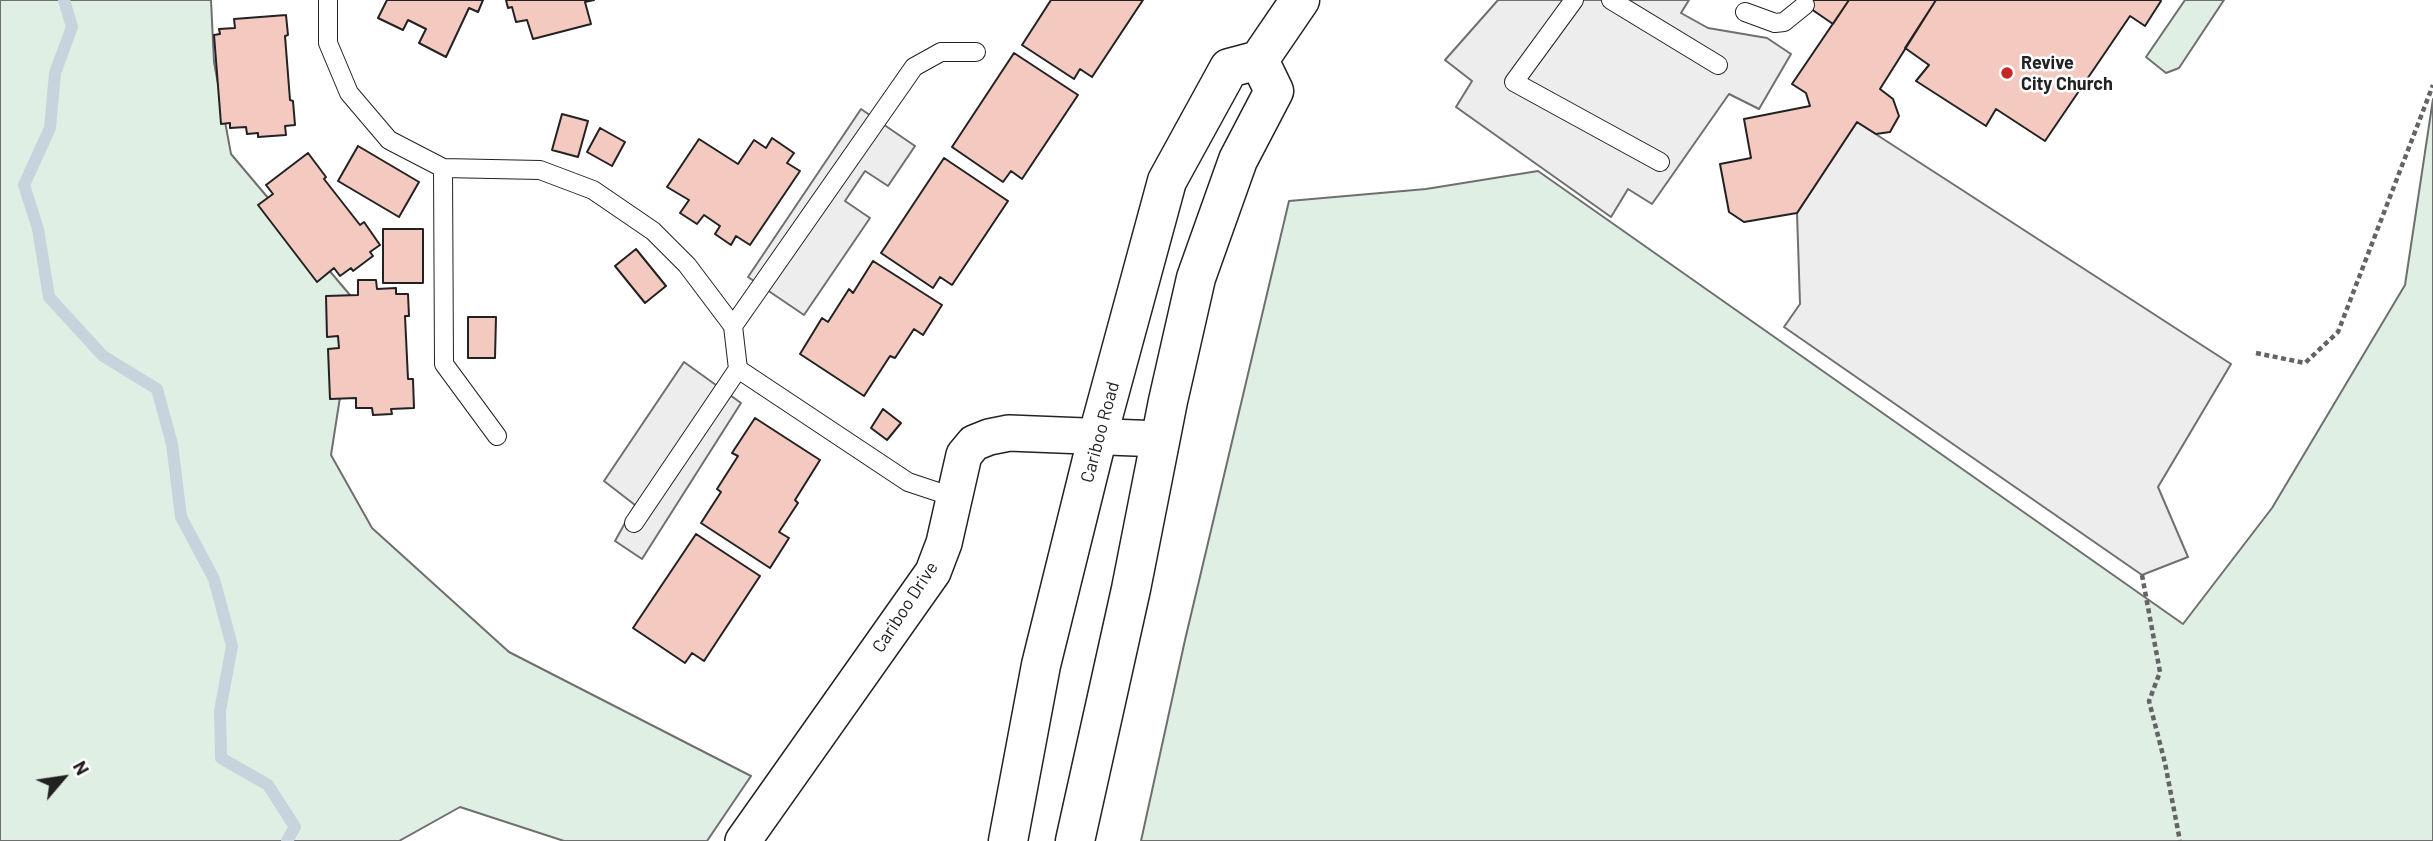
<!DOCTYPE html>
<style>
body{margin:0}
#map{position:relative;width:2433px;height:841px;overflow:hidden;background:#fff;font-family:Barlow,sans-serif}
canvas{display:block}
.north{position:absolute;left:28px;top:743px;width:70px;height:70px;-webkit-text-stroke:5px #fff;paint-order:stroke;rotate:61deg;font-size:19px;font-weight:700;line-height:28px;text-align:center;color:#222}
.north::after{content:'';display:block;margin:auto;width:24px;height:32px;background:#222;clip-path:polygon(50% 0,100% 100%,50% 72%,0 100%)}
</style>
<div id="map">
<canvas width="2433" height="841"></canvas>
<div class="north">N</div>
</div>
<script>
const context = document.querySelector('canvas').getContext('2d');
context.lineJoin = 'round';
function paint(path, color) { context.fillStyle = color; context.fill(path, 'evenodd'); }
const shape = rows => new Path2D(rows.map(r => 'M' + r).join(''));
function trace(path, color, width, dash) { context.strokeStyle = color; context.lineWidth = width; context.lineCap = dash ? 'butt' : 'round'; context.setLineDash(dash || []); context.stroke(path); }
function label(font, color, halo, rows, align = 'center') {
  context.font = font + ' Barlow,sans-serif'; context.lineWidth = 5; context.setLineDash([]); context.textBaseline = 'middle'; context.strokeStyle = halo; context.fillStyle = color; for (const [text, x, y, turn = 0] of rows) {
    context.save(); context.translate(x, y); context.rotate((+turn || 0) * Math.PI / 180); context.textAlign = isNaN(turn) ? turn : align; if (halo) context.strokeText(text, 0, 0); context.fillText(text, 0, 0); context.restore();
  }
}
const green = shape([
 [0,0,211,0,214,62,231,154,355,301,331,455,372,528,509,652,751,776,707,841,564,841,460,807,399,841,0,841,0,0],
 [2185,0,2224,0,2179,68,2166,73,2146,57,2185,0],
 [2433,99,2433,841,1141,841,1185,640,1289,201,1426,189,1538,171,2183,624,2272,508,2405,285,2433,99]
]);
paint(green, '#e0efe3');
trace(green, '#6f6f6f', 2);
const parking = shape([
 [1498,0,1689,0,1681,13,1708,28,1767,38,1791,54,1759,109,1729,94,1652,204,1628,189,1611,217,1456,107,1472,81,1445,60,1498,0],
 [861,109,915,146,888,186,865,171,845,201,870,218,804,315,748,277,861,109],
 [1857,122,2231,364,2158,487,2188,557,2142,575,1784,327,1800,304,1797,213,1857,122],
 [684,362,741,403,642,559,615,541,635,505,604,481,684,362]
]);
paint(parking, '#ededed');
trace(parking, '#6f6f6f', 2);
trace(shape([
 [64,0,72,27,55,73,50,128,24,185,38,229,49,297,103,356,157,389,172,444,181,517,214,579,232,646,220,711,221,758,268,785,295,827,287,841]
]), '#c7d3dd', 12);
const building = shape([
 [387,0,483,0,478,12,469,8,446,57,419,43,426,29,408,20,403,30,378,18,387,0],
 [506,0,594,0,585,2,591,24,533,39,527,20,516,22,512,7,508,8,506,0],
 [1051,0,1143,0,1092,77,1080,69,1074,79,1022,45,1051,0],
 [1798,0,1849,0,1833,24,1798,0],
 [1849,0,1936,0,1880,89,1893,99,1899,116,1890,132,1876,134,1857,122,1797,213,1744,222,1729,212,1720,164,1751,158,1744,119,1810,106,1806,93,1792,84,1849,0],
 [1936,0,2160,0,2161,1,2145,26,2130,16,2045,141,1996,109,1986,126,1916,81,1929,65,1905,48,1936,0],
 [286,15,288,35,285,36,290,100,293,101,295,125,285,126,286,135,258,137,258,133,247,134,246,127,230,128,230,123,221,124,214,35,220,34,219,29,235,28,234,19,286,15],
 [1014,53,1078,95,1022,179,1011,171,1003,182,952,147,1014,53],
 [562,114,588,121,578,157,552,150,562,114],
 [600,128,625,142,612,166,587,152,600,128],
 [772,138,794,153,787,163,800,171,750,245,736,236,731,245,715,234,720,226,704,215,697,224,680,213,689,200,667,187,699,139,738,164,754,140,766,148,772,138],
 [358,146,419,182,399,217,338,181,358,146],
 [308,153,326,177,324,179,360,225,364,222,380,245,370,252,373,256,353,271,351,268,340,276,334,268,317,282,258,205,273,194,266,185,308,153],
 [944,158,1008,201,952,285,940,277,933,288,881,253,944,158],
 [383,229,423,229,423,283,383,283,383,229],
 [636,249,666,286,645,303,615,266,636,249],
 [873,261,942,305,923,335,914,329,895,358,890,356,864,396,800,354,822,318,828,322,849,289,853,293,873,261],
 [358,280,376,280,377,289,396,288,396,294,408,294,409,316,405,316,408,379,413,379,414,408,391,409,392,414,373,415,372,408,356,408,356,398,330,399,328,349,339,348,338,336,327,337,326,296,358,295,358,280],
 [468,317,496,317,495,358,468,358,468,317],
 [883,409,901,423,887,440,871,428,883,409],
 [755,418,820,460,795,500,798,503,779,532,789,538,770,568,701,523,721,492,717,489,738,456,732,453,755,418],
 [696,534,760,576,704,661,692,653,685,663,633,628,696,534]
]);
paint(building, '#f3c9c0');
trace(building, '#222', 2);
const service = shape([
 [328,0,328,43,349,93,389,140,443,168],
 [1574,0,1514,82,1660,162],
 [1611,0,1718,65],
 [1745,12,1775,23,1784,22,1805,5],
 [738,369,733,326,914,67,941,52,976,52],
 [497,436,444,364,443,168,540,170,593,190,653,231,687,265,733,326],
 [634,523,738,369,908,482,953,497]
]);
const minor = shape([
 [743,841,933,572,944,543,964,455,974,443,989,437,1009,433,1160,439]
]);
const tertiary = shape([
 [1008,841,1041,665,1098,435,1167,181,1229,68,1259,60,1300,0],
 [1075,841,1131,589,1168,401,1196,278,1238,160,1274,91,1259,60]
]);
trace(service, '#222', 20);
trace(minor, '#222', 38);
trace(tertiary, '#222', 41);
trace(shape([
 [2256,353,2305,363,2338,332,2433,85],
 [2142,575,2160,672,2149,701,2165,763,2180,841]
]), '#646464', 4.5, [5, 3.5]);
trace(service, '#fff', 18);
trace(minor, '#fff', 35);
trace(tertiary, '#fff', 38);
for (const [x, y, r, color] of [
 [2007,73,7,"#c62828"]
]) { const dot = new Path2D(); dot.arc(x, y, r, 0, 2 * Math.PI); context.fillStyle = color; context.fill(dot); trace(dot, '#fff', 2.5); }
label('bold 18px', '#222', '#fff', [
 ["Revive",2021,63],
 ["City Church",2021,84]
], 'left');
label('18px', '#222', '#fff', [
 ["Cariboo Road",1100,432,-75],
 ["Cariboo Drive",905,607,-57]
]);
</script>
